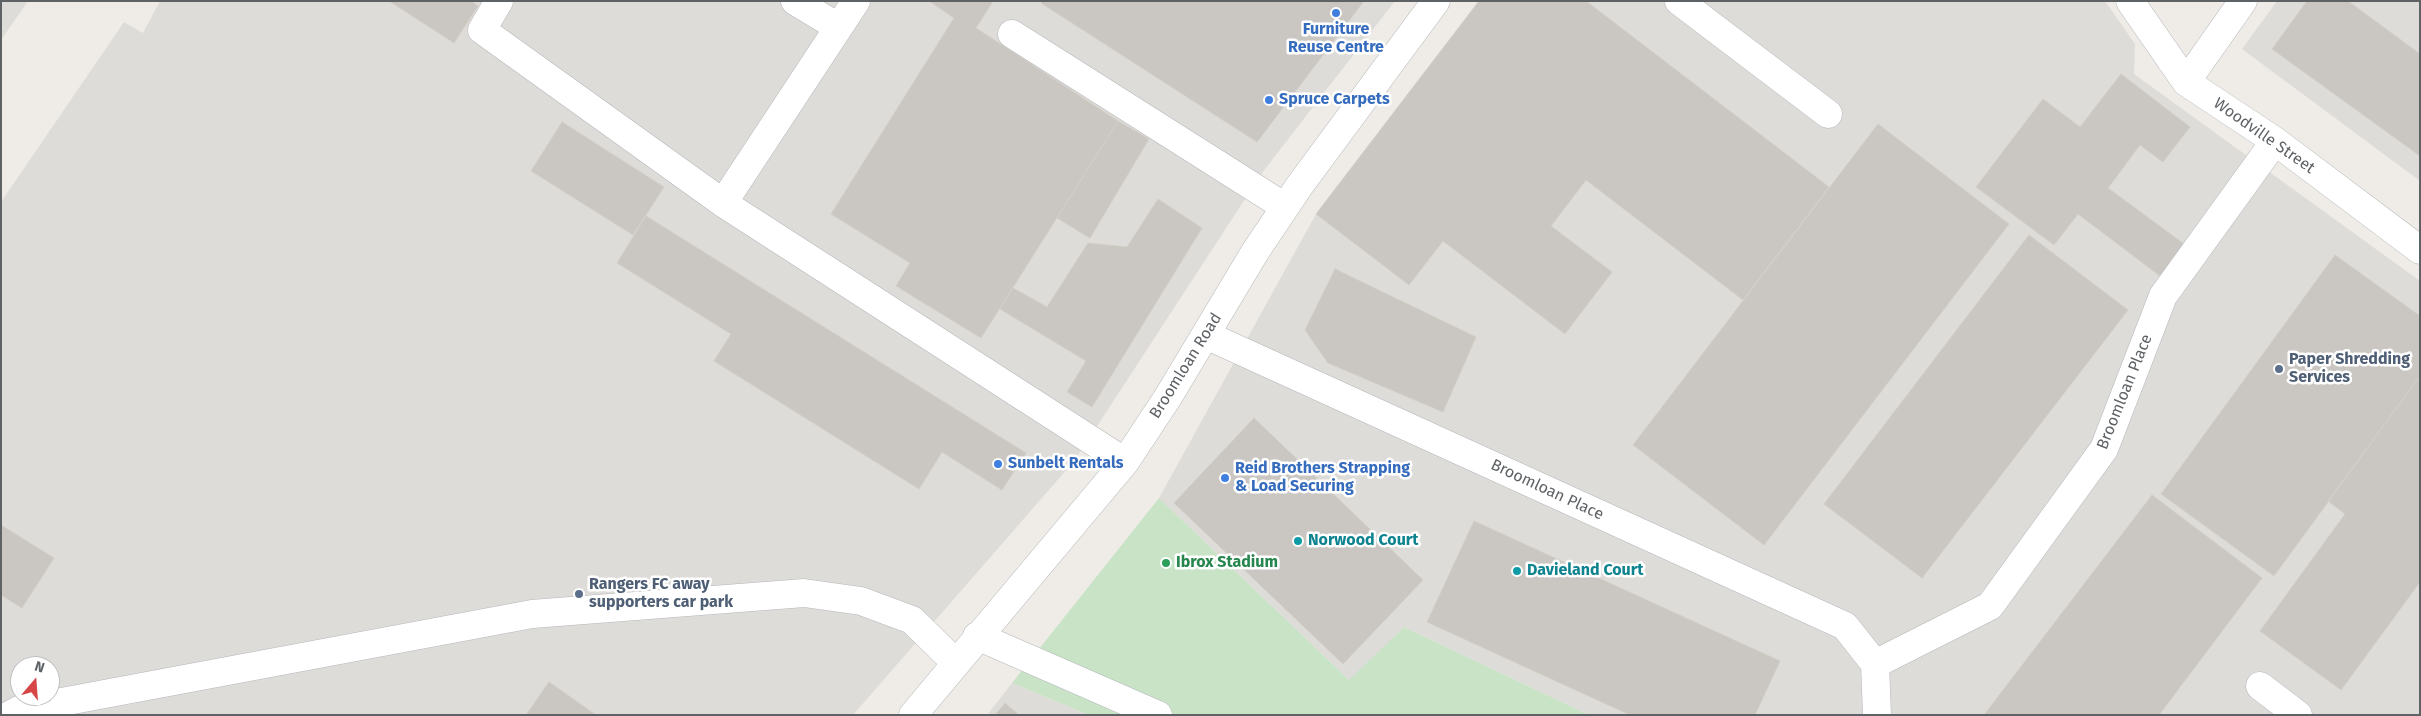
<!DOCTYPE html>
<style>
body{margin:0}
#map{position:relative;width:2421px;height:716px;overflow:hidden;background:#efece7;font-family:"Fira Sans",sans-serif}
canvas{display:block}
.frame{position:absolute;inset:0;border:2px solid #5e6265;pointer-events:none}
.north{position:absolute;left:10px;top:656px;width:50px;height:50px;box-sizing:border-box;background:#fff;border:1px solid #bfc0c1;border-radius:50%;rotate:18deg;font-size:14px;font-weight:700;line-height:20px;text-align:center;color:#5e6265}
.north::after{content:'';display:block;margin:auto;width:18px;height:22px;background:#d64647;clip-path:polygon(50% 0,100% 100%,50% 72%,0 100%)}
</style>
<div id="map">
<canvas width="2421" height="716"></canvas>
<div class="frame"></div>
<div class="north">N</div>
</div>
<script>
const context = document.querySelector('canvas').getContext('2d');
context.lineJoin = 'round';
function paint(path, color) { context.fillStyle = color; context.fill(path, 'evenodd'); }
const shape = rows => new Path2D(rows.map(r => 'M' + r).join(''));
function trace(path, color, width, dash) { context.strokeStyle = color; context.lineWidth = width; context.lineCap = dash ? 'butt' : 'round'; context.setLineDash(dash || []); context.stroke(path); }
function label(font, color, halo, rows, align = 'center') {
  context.font = font + ' "Fira Sans",sans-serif'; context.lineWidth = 5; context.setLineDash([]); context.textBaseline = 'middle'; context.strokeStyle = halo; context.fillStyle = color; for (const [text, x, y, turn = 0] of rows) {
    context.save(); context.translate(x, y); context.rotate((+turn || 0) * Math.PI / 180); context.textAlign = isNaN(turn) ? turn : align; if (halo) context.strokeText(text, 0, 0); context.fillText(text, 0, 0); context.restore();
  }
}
paint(shape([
 [1,1,28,1,1,40],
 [160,1,1395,1,1262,173,1075,460,853,715,1,715,1,202,124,22,143,33],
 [20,666,50,666,50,696,20,696],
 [1479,1,2105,1,2135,44,2134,74,2420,281,2420,715,1589,715,1404,627,1350,681,1159,498,1316,214],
 [2277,1,2420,1,2420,181,2242,49],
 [1012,683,1089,715,987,715]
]), '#dedcd9');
paint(shape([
 [1159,498,1349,680,1404,627,1589,715,1089,715,1012,683]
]), '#c9e3c7');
const building = shape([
 [389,1,471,1,478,6,454,43,389,1],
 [929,1,993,1,976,28,1118,121,981,338,896,286,910,263,831,214,954,18,929,1],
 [1043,1,1364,1,1257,142,1041,3,1043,1],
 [1479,1,1586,1,1829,187,1743,300,1586,180,1551,226,1612,272,1565,334,1443,241,1409,285,1316,214,1479,1],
 [2307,1,2348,1,2420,54,2420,156,2272,49,2307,1],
 [2121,74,2190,127,2163,162,2140,145,2108,188,2184,244,2160,276,2078,214,2054,245,1976,187,2043,99,2080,127,2121,74],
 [1118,121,1149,139,1090,238,1057,218,1118,121],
 [562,122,664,187,633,235,531,171,562,122],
 [1878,124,2009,224,1764,545,1633,445,1878,124],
 [1158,199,1202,228,1092,407,1067,392,1086,361,1000,309,1013,288,1047,307,1088,243,1127,247,1158,199],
 [646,216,1026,453,1002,490,942,452,919,489,714,361,731,334,617,263,646,216],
 [2029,235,2128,310,1922,578,1824,504,2029,235],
 [2335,255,2420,316,2420,376,2274,576,2161,494,2335,255],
 [1335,269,1476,337,1443,412,1328,363,1305,330,1335,269],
 [2420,376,2420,582,2341,690,2260,631,2345,514,2328,501,2420,376],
 [1254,418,1423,580,1343,664,1174,503,1254,418],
 [2152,495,2262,578,2159,715,1984,715,2152,495],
 [1474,521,1780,661,1755,715,1630,715,1427,622,1474,521],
 [1,525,54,558,22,608,1,595,1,525],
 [549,682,596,715,526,715,549,682],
 [1005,703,1019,715,995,715,1005,703]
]);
paint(building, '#cac7c3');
trace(building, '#d3cec6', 1);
const minor = shape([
 [499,1,482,30,723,203,1125,462],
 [795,1,838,27],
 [1679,1,1828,114],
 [2130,1,2186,82,2275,141,2420,250],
 [1012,34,1285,207],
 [2186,82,2243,1],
 [723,203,856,1],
 [1206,335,1845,626,1875,664,1990,606,2104,449,2163,296,2275,141],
 [977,636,1158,715],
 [1875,664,1877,715],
 [2260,686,2298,715],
 [10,715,19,710,532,614,804,593,861,601,912,620,956,663],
 [913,715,1125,462,1168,397,1255,252,1300,185,1436,1]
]);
trace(minor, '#b4b7ba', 29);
trace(minor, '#fff', 28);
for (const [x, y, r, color] of [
 [1336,13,5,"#3f7fe0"],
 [1269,100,5,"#3f7fe0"],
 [2279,369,5,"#5c6f8a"],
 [998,464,5,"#3f7fe0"],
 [1225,478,5,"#3f7fe0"],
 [1298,541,5,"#0f9aa8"],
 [1166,563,5,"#2e9e5b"],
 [1517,571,5,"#0f9aa8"],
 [579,594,5,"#5c6f8a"]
]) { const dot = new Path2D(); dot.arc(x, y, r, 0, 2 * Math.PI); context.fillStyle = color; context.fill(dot); trace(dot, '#fff', 2); }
label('bold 16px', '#366cbe', '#fff', [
 ["Furniture",1336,30,"center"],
 ["Reuse Centre",1336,48,"center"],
 ["Spruce Carpets",1279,100],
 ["Sunbelt Rentals",1008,464],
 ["Reid Brothers Strapping",1235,469],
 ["& Load Securing",1235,487]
], 'left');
label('16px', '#5e6265', '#fff', [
 ["Woodville Street",2264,136,35],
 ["Broomloan Road",1186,366,-58],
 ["Broomloan Place",2125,392,-68],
 ["Broomloan Place",1547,490,25]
]);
label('bold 16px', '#4e5e75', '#fff', [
 ["Paper Shredding",2289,360],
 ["Services",2289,378],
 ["Rangers FC away",589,585],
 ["supporters car park",589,603]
], 'left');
label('bold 16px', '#0d838f', '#fff', [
 ["Norwood Court",1308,541],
 ["Davieland Court",1527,571]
], 'left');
label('bold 16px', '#27864d', '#fff', [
 ["Ibrox Stadium",1176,563]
], 'left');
</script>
